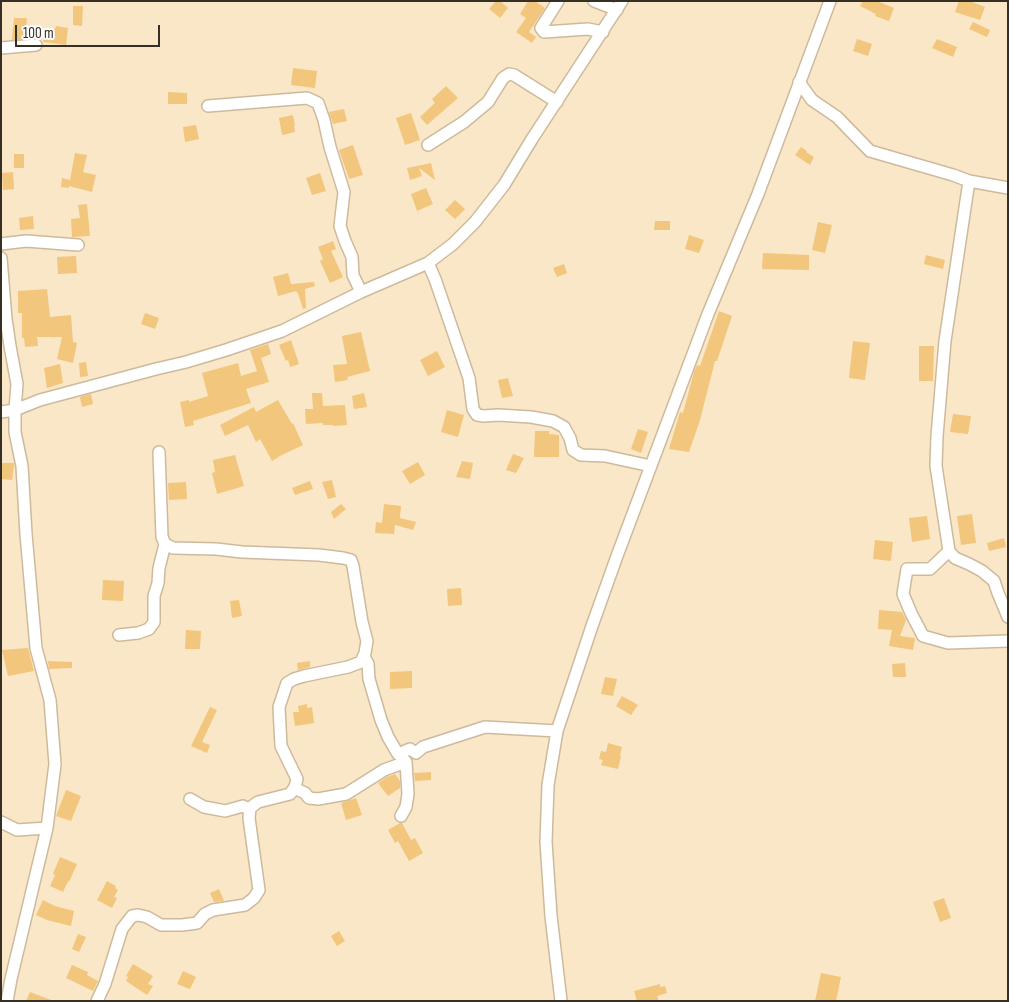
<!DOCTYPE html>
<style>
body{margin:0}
#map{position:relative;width:1009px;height:1002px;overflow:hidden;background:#fae7c7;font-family:"Sofia Sans Condensed",sans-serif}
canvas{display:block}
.frame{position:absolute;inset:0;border:2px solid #362f23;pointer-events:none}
.scale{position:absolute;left:15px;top:25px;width:145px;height:22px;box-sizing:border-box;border:2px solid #362f23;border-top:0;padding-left:6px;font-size:15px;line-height:18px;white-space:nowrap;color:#362f23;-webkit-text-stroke:4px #fff;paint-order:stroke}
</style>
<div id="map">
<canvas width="1009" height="1002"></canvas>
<div class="frame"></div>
<div class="scale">100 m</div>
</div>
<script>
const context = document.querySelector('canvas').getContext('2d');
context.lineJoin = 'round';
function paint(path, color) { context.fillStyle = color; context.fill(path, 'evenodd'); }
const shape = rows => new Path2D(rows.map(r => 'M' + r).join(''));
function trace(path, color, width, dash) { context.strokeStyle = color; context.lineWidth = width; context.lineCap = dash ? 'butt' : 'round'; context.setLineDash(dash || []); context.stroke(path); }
paint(shape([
 [496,1,500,1,508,8,500,18,489,9],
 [528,1,535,1,545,8,529,32,536,37,532,43,516,32,526,18,520,14],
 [863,1,877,1,894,8,889,21,875,16,876,14,860,6],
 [959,1,969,1,985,7,980,20,955,12],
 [73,6,83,6,82,26,73,25],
 [14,18,27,18,26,29,29,29,28,38,12,40],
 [973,22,990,30,987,37,969,29],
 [56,26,68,28,66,45,43,42,44,28,55,29],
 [857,39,872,44,868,56,853,51],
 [937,39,957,47,953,57,932,48],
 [293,68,317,71,315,88,291,85],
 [446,86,458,98,427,125,420,117,435,103,432,99],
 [168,92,187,93,187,104,168,104],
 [344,109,347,121,333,124,329,112],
 [411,113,420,140,405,145,396,118],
 [293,115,295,126,294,126,295,132,282,135,279,118],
 [196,125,199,139,185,142,183,127],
 [353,145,363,175,349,179,339,150],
 [801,147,807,151,806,152,814,157,810,165,795,155],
 [75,153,87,155,83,172,96,175,92,192,69,186,69,188,61,187,62,178,70,180],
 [14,154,24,154,24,168,14,168],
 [431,163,435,180,419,168,422,176,410,180,407,168],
 [13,172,14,189,3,190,2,173],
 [320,173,326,191,312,195,306,178],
 [426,188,433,204,417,211,411,194],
 [455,200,465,209,455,219,445,210],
 [87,204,90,236,72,237,71,219,80,218,78,205],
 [33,216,34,229,20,230,19,218],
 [655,221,670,221,670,230,654,230],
 [818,222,832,225,825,253,812,250],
 [689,235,704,240,699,253,685,249],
 [333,241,336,249,331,251,343,277,330,283,320,261,323,259,318,247],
 [763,253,809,255,809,270,762,269],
 [926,255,945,260,943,269,924,264],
 [76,256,77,273,58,274,57,257],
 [564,264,567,273,557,277,553,268],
 [288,273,291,284,314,282,315,286,305,289,306,308,303,309,298,293,297,293,296,291,278,296,273,277],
 [47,289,50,317,71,315,73,342,77,343,73,363,57,359,62,337,37,337,38,346,25,347,24,338,22,338,22,313,18,313,18,291],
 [719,311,732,316,717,361,715,361,700,420,689,452,669,449,680,412,683,413,694,372,697,365,700,366],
 [145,313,159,318,155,329,141,324],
 [361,332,370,371,347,377,348,380,335,382,333,365,347,364,342,336],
 [291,340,299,364,290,367,288,360,286,361,279,345],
 [853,341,870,343,865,380,849,378],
 [268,344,271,354,261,358,269,382,246,389,251,403,193,421,194,425,185,427,180,402,189,400,189,402,208,396,202,373,238,363,241,376,257,371,250,350],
 [919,346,934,346,933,381,919,381],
 [437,351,445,367,428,376,420,360],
 [86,362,88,376,80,377,79,363],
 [60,364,63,383,47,388,44,368],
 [508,378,513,396,502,398,498,380],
 [312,393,322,393,323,406,345,405,347,425,333,426,333,425,323,425,323,423,306,424,305,409,313,409],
 [364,393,367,407,354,409,352,396],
 [91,394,93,404,82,407,80,397],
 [278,400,292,424,293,423,303,445,280,456,272,461,260,439,256,442,248,425,225,436,220,425,254,407,256,412],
 [447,410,464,415,458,437,441,432],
 [953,414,971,416,968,434,950,432],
 [638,429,648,432,641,453,631,449],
 [535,431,549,431,549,434,559,435,559,457,534,457],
 [513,454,524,458,516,473,506,470],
 [235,455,244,486,217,494,212,473,215,472,213,460],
 [462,461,473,463,470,479,456,477],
 [418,462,425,475,410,484,402,471],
 [1,463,14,463,14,466,12,480,1,479],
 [332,480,336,497,328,499,322,482],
 [310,481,313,489,295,495,292,488],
 [186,482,187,499,169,500,168,483],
 [341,504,346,509,334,519,331,512],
 [384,504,401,506,400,518,416,522,413,530,395,525,394,534,375,533,376,522,382,523],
 [972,514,976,543,961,545,957,516],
 [927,516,930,539,912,542,909,518],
 [1004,538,1006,547,989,551,987,543],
 [875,540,893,542,891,561,873,559],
 [103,580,124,581,123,601,102,600],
 [461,588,462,605,448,606,447,589],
 [239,600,242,616,232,618,230,601],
 [879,610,902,612,906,620,900,636,915,638,913,650,889,646,892,630,878,629],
 [186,630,201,631,200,649,185,649],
 [28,648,34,671,8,676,2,650],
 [48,661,72,662,72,668,49,669],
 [310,661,310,667,298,670,297,663],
 [905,663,906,677,893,677,892,664],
 [412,671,412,688,390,689,390,672],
 [605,677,617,679,613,696,601,694],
 [622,696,638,705,631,715,616,706],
 [307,704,307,708,312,707,314,723,295,726,293,712,299,712,298,706],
 [210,707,217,710,202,742,210,745,207,753,191,746],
 [608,743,622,747,620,756,621,756,618,769,601,765,603,760,599,759,601,751,606,752],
 [431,772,431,780,415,781,414,773],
 [395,774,400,781,400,788,388,796,378,783,387,777],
 [66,790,81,796,71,821,56,816],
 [356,798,362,815,346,820,341,803],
 [400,823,402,823,411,840,415,838,423,853,409,861,398,841,395,843,388,830],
 [60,857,77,864,69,882,68,881,63,892,50,886,55,875,53,874],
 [107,881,116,886,115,888,118,890,114,897,117,898,112,908,97,900],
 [219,889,224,901,214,902,210,893],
 [944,898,951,918,940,922,933,902],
 [43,900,55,906,74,911,71,926,47,920,36,915],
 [339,931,345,941,337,946,331,936],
 [78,934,86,937,79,952,72,949],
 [133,964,153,976,148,984,153,986,147,995,126,981,128,977,126,976],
 [72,965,88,972,87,975,98,981,93,991,66,978],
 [183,971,196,977,190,989,177,984],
 [821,973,841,977,836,1001,815,1001],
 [660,984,660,987,665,986,667,993,657,996,659,1001,637,1001,634,991],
 [30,992,51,1000,51,1001,26,1001]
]), '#f2c67c');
const minor = shape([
 [558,1,541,28,544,32,588,29,603,32],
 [594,1,617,10],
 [1,48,36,45],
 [799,82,812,100,837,117,870,151,953,175,969,181,1008,188],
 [208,106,307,98,318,103,324,120,330,147,344,192,340,226,345,241,352,257,353,275,361,292],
 [428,145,464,122,488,102,503,78,509,74,514,75,557,102],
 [969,181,945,341,937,436,936,466,949,551,930,569,907,569,903,594,911,613,923,636,948,643,1008,641],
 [1,244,26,241,78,245],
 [1,258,6,319,10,346,17,384,15,410,15,432,22,466,26,534,36,648,50,700,55,764,47,828,11,979,7,1001],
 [428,263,435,279,469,378,473,409,477,415,484,416,498,415,531,417,553,421,564,427,570,438,573,450,581,455,605,456,651,466],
 [1,412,15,410,40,400,156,369,186,362,226,350,282,331,361,292,428,263,453,244,475,222,504,185,532,139,622,1],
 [949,551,955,558,969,564,982,571,994,581,998,593,1008,617],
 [119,635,138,633,149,629,154,622,154,596,158,583,159,568,165,544],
 [364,656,368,664,369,679,381,720,388,737,398,754,410,749,416,753,423,747,485,727,557,731],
 [294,788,305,793,309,798,318,799,346,794,384,770,406,762],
 [190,799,204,807,215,809,225,811,243,806,250,810],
 [401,816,406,807,408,794,406,762,401,757],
 [1,822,17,830,47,828],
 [97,1001,105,984,122,929,132,916,138,915,147,917,161,925,182,925,197,923,205,914,213,910,245,905,254,898,259,890,249,818,250,808,258,802,290,794,295,787,297,779,281,746,279,707,287,683,294,679,304,676,348,667,361,662,365,653,367,641,362,622,353,566,351,560,343,558,319,555,242,552,216,549,173,548,165,544,162,537,159,452],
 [561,1001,551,916,546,842,548,785,557,731,592,626,617,556,708,314,758,194,830,1]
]);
trace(minor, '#cdba9c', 14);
trace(minor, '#fff', 11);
</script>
